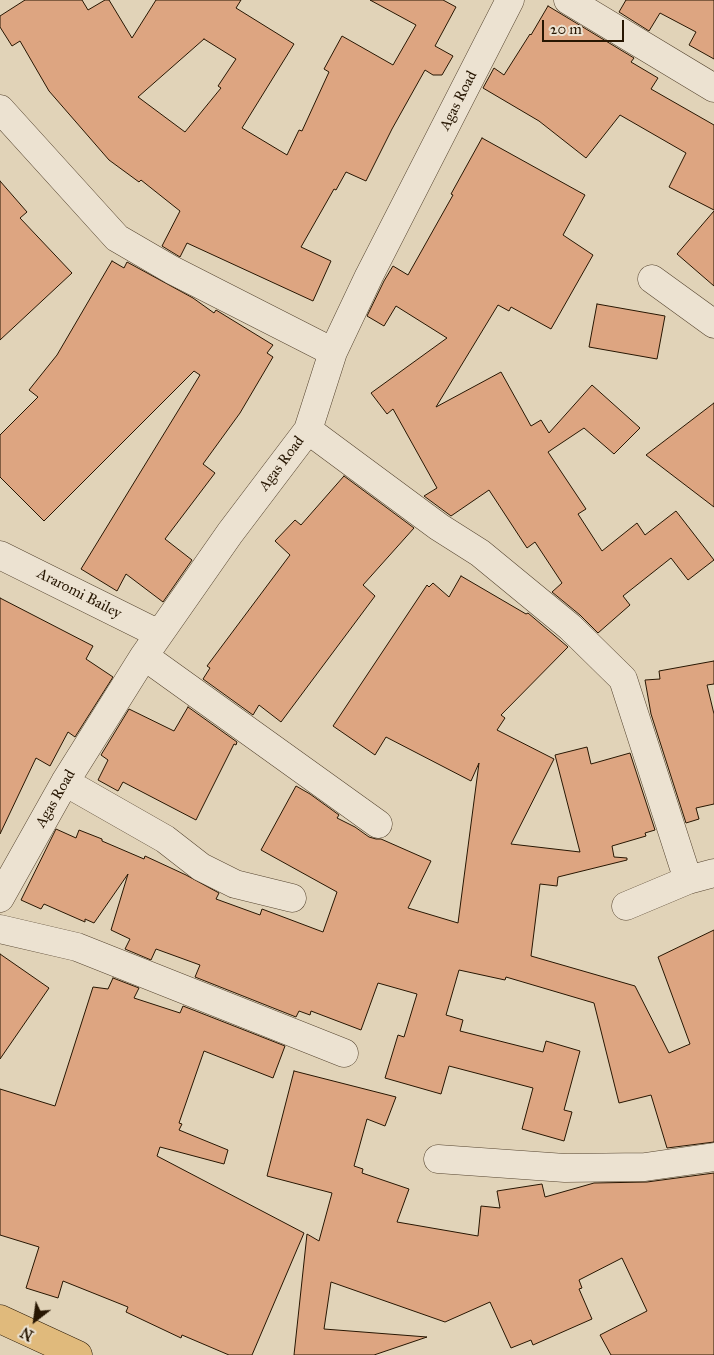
<!DOCTYPE html>
<style>
body{margin:0}
#map{position:relative;width:714px;height:1355px;overflow:hidden;background:#e1d3b8;font-family:"IM FELL Great Primer",serif}
canvas{display:block}
.north{position:absolute;left:10px;top:1295px;width:50px;height:50px;-webkit-text-stroke:4px #ece2d1;paint-order:stroke;rotate:210deg;font-size:14px;font-weight:700;line-height:20px;text-align:center;color:#271602}
.north::after{content:'';display:block;margin:auto;width:18px;height:22px;background:#271602;clip-path:polygon(50% 0,100% 100%,50% 72%,0 100%)}
.scale{position:absolute;left:542px;top:20px;width:82px;height:22px;box-sizing:border-box;border:2px solid #271602;border-top:0;padding-left:6px;font-size:15px;line-height:18px;white-space:nowrap;color:#271602;-webkit-text-stroke:4px #ece2d1;paint-order:stroke}
</style>
<div id="map">
<canvas width="714" height="1355"></canvas>
<div class="north">N</div>
<div class="scale">20 m</div>
</div>
<script>
const context = document.querySelector('canvas').getContext('2d');
context.lineJoin = 'round';
function paint(path, color) { context.fillStyle = color; context.fill(path, 'evenodd'); }
const shape = rows => new Path2D(rows.map(r => 'M' + r).join(''));
function trace(path, color, width, dash) { context.strokeStyle = color; context.lineWidth = width; context.lineCap = dash ? 'butt' : 'round'; context.setLineDash(dash || []); context.stroke(path); }
function label(font, color, halo, rows, align = 'center') {
  context.font = font + ' "IM FELL Great Primer",serif'; context.lineWidth = 4; context.setLineDash([]); context.textBaseline = 'middle'; context.strokeStyle = halo; context.fillStyle = color; for (const [text, x, y, turn = 0] of rows) {
    context.save(); context.translate(x, y); context.rotate((+turn || 0) * Math.PI / 180); context.textAlign = isNaN(turn) ? turn : align; if (halo) context.strokeText(text, 0, 0); context.fillText(text, 0, 0); context.restore();
  }
}
const building = shape([
 [25,0,82,0,88,10,105,0,109,0,132,38,156,0,241,0,236,8,294,44,242,128,287,155,299,130,302,131,329,72,324,69,342,36,393,65,416,25,370,0,443,0,456,7,435,46,453,56,442,75,433,75,425,70,392,129,366,181,346,172,336,190,334,189,301,247,331,261,313,301,187,243,180,257,162,246,180,211,141,180,139,182,109,160,49,91,20,41,12,46,0,27,0,16,25,0],
 [204,39,236,59,218,86,221,88,185,132,138,97,204,39],
 [626,0,714,0,714,59,689,45,696,32,660,13,649,31,619,12,626,0],
 [548,6,634,58,631,62,658,78,651,89,714,125,714,210,669,187,686,153,620,115,586,158,539,121,483,88,494,68,504,75,530,34,531,35,548,6],
 [482,138,585,195,563,235,593,255,551,329,511,307,509,311,498,305,436,407,501,372,531,426,541,420,549,433,592,385,640,428,614,454,584,428,548,452,586,509,578,514,602,551,637,523,645,535,676,511,714,560,688,580,671,558,623,596,630,605,598,633,580,615,552,592,562,583,535,542,527,548,489,490,451,516,424,496,437,488,393,409,387,414,371,393,447,338,396,306,384,326,367,316,384,281,393,266,408,275,453,195,451,194,482,138],
 [0,181,27,212,20,218,72,273,0,340,0,181],
 [714,211,714,286,677,254,714,211],
 [112,261,124,268,127,262,193,298,214,313,216,310,273,345,267,353,273,357,240,413,203,464,215,473,165,539,192,560,163,602,126,574,117,591,81,569,200,375,194,371,44,521,0,477,0,435,38,397,29,390,57,355,112,261],
 [597,304,665,316,657,359,589,347,597,304],
 [714,403,714,507,646,455,714,403],
 [344,476,414,528,363,585,375,596,281,722,259,705,253,715,203,679,210,668,207,666,290,555,275,541,295,520,301,525,344,476],
 [461,576,526,614,528,613,568,647,501,715,505,718,497,730,554,759,511,844,580,852,555,755,587,747,591,764,630,753,655,830,645,833,646,836,612,846,614,857,627,858,627,860,558,877,557,886,540,884,531,956,635,986,669,1053,690,1044,658,957,714,930,714,1142,667,1148,651,1095,619,1103,594,1003,506,977,505,980,459,970,446,1015,463,1020,460,1031,543,1052,546,1041,580,1051,564,1110,572,1112,564,1141,522,1129,533,1088,449,1066,441,1094,385,1078,398,1035,404,1037,417,994,378,983,361,1030,311,1011,310,1015,299,1011,296,1017,195,977,200,965,156,949,151,960,125,949,130,939,111,930,128,874,94,923,85,919,85,922,44,904,41,909,21,900,56,829,76,838,79,830,102,839,102,841,144,859,145,856,186,875,219,893,216,899,260,915,262,909,323,932,337,892,261,850,296,786,310,794,339,815,337,818,355,827,369,837,376,839,381,839,431,861,408,908,458,923,479,763,471,781,386,737,375,755,333,726,427,585,429,587,433,583,449,597,461,576],
 [0,598,93,646,86,659,113,677,75,737,68,732,50,766,36,758,0,834,0,598],
 [714,661,714,684,707,685,714,714,714,804,696,808,699,819,686,823,651,714,645,680,660,679,659,671,714,661],
 [188,707,237,742,236,745,234,744,196,820,123,782,118,791,98,780,108,760,101,755,129,709,174,731,188,707],
 [0,954,49,988,0,1059,0,954],
 [113,978,139,988,134,998,180,1013,183,1006,285,1046,273,1078,204,1051,179,1123,182,1124,179,1130,228,1150,224,1164,160,1147,157,1156,304,1233,252,1355,229,1355,182,1335,181,1338,126,1312,128,1307,63,1281,58,1298,26,1288,39,1247,0,1235,0,1089,55,1106,93,987,108,989,113,978],
 [294,1071,396,1097,385,1126,367,1119,354,1166,363,1169,362,1173,409,1189,397,1222,478,1236,481,1206,500,1208,497,1191,542,1184,545,1197,594,1183,647,1182,714,1173,714,1355,611,1355,600,1335,647,1311,622,1258,579,1280,582,1288,579,1289,592,1319,533,1345,531,1340,511,1348,490,1302,445,1322,331,1282,324,1329,427,1337,374,1355,294,1355,307,1234,319,1241,332,1193,267,1176,294,1071]
]);
paint(building, '#dda581');
trace(building, '#271602', 1);
const minor = shape([
 [568,0,714,88],
 [0,109,117,238,172,270,333,352],
 [652,279,714,324],
 [308,430,439,527,480,553,570,627,623,679,688,880],
 [0,555,159,634],
 [144,656,378,824],
 [65,782,165,839,201,867,235,884,292,898],
 [0,898,65,782,144,656,230,533,308,430,333,352,369,276,510,0],
 [626,906,688,880,714,873],
 [0,929,77,947,344,1053],
 [438,1159,565,1168,645,1167,714,1157]
]);
const major = shape([
 [0,1319,78,1355]
]);
trace(minor, '#564530', 29);
trace(major, '#271602', 29);
trace(minor, '#ece2d1', 28);
trace(major, '#e0ba7c', 28);
label('15px', '#271602', '#ece2d1', [
 ["Agas Road",459,101,-63],
 ["Agas Road",282,464,-53],
 ["Araromi Bailey",79,594,27],
 ["Agas Road",56,799,-60]
]);
</script>
